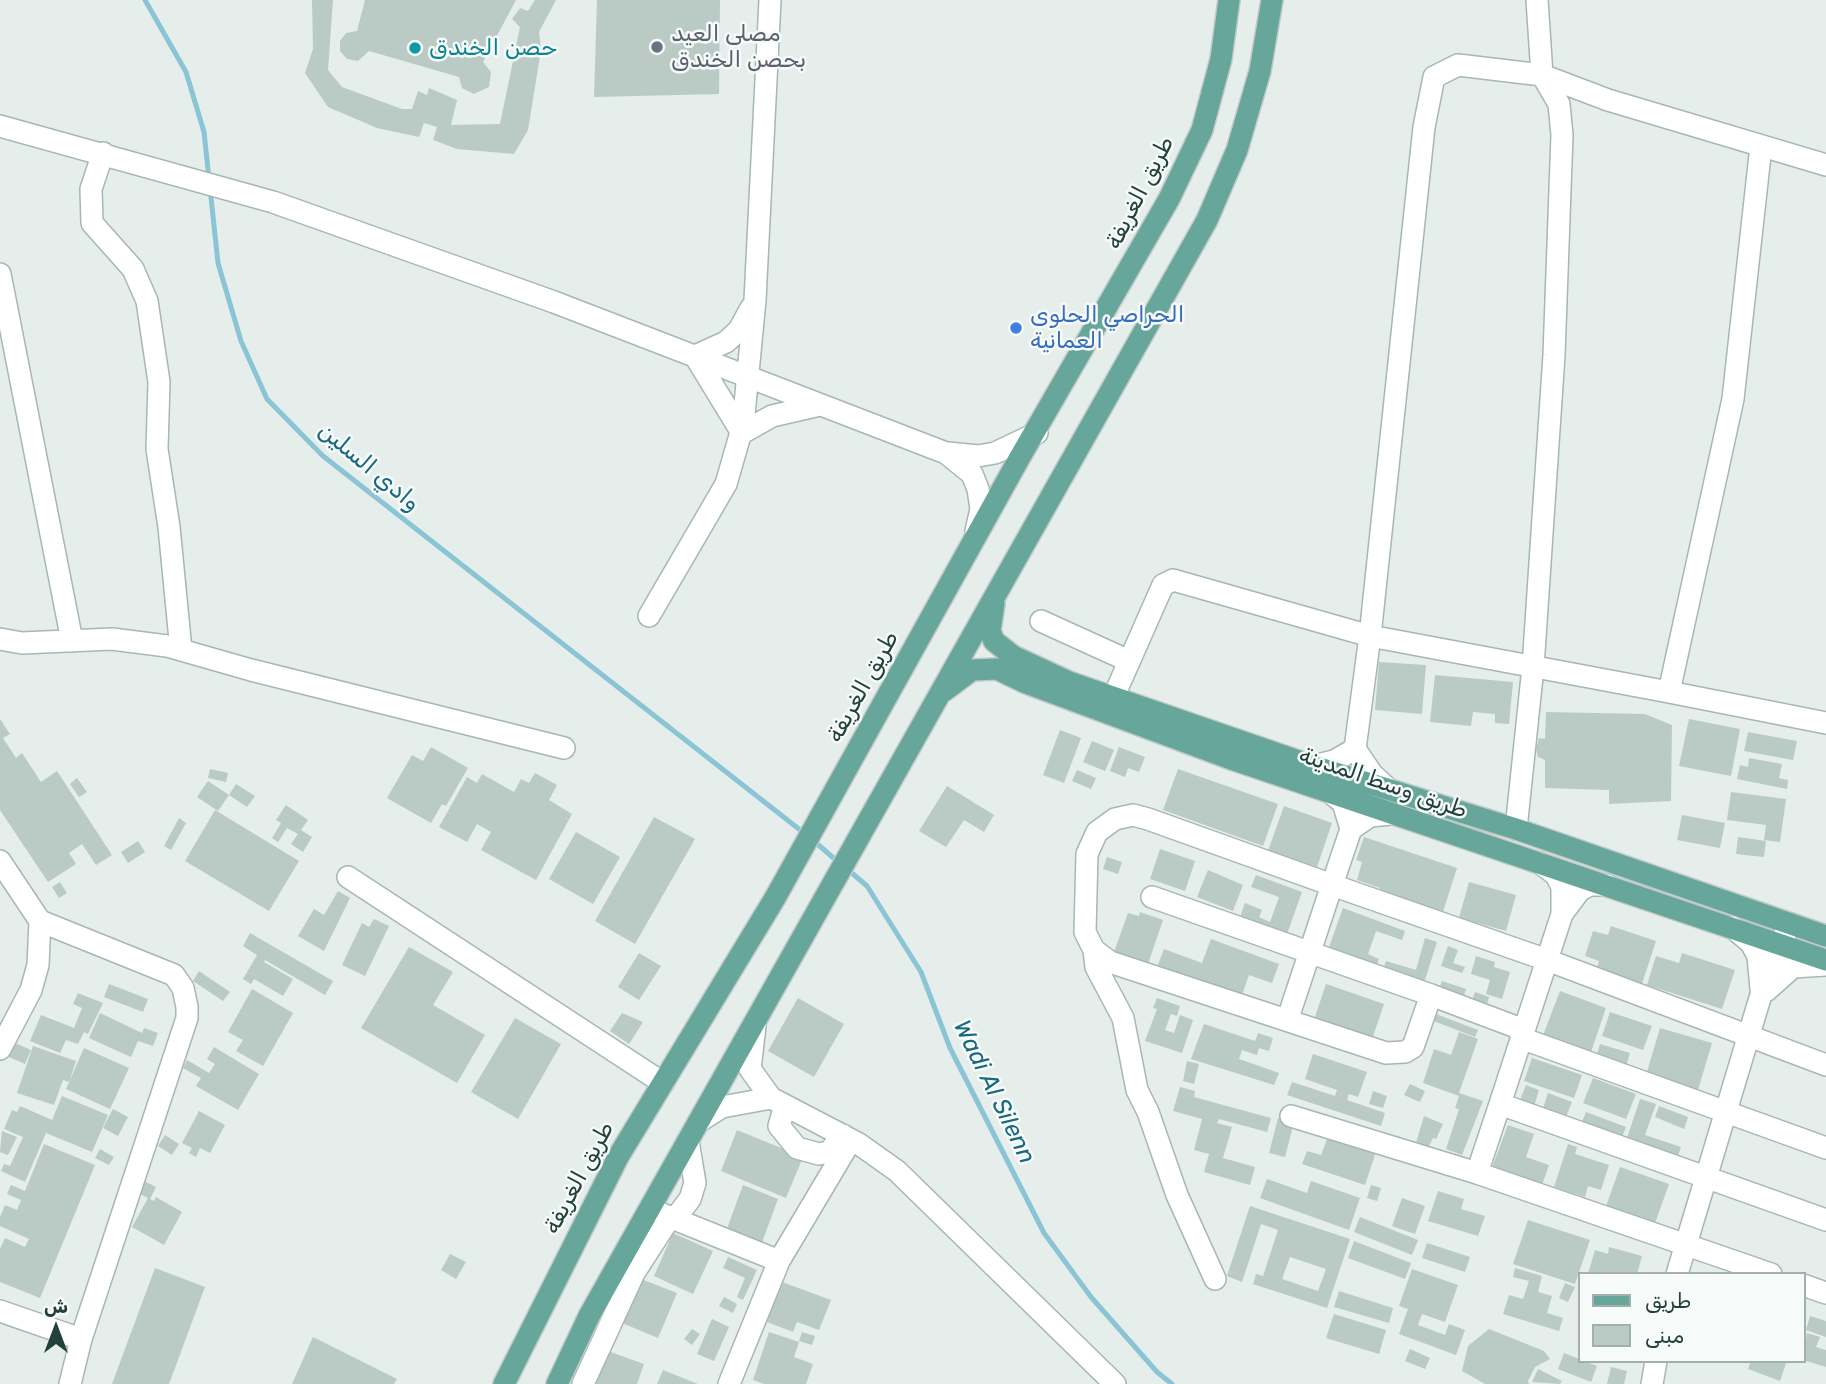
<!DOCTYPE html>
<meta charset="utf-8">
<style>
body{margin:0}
#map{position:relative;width:1826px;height:1384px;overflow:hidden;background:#e5eeeb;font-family:Rubik,Vazirmatn,sans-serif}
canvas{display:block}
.legend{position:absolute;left:1578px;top:1272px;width:228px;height:91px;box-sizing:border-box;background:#f6faf8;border:2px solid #a2b0ac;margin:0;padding:9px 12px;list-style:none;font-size:21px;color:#23413b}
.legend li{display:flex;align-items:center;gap:14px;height:35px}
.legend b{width:35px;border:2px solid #a2b0ac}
.north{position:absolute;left:21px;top:1293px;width:70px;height:70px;-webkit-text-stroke:5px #f6faf8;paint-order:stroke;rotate:0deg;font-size:19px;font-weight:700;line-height:28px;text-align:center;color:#23413b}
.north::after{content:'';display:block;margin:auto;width:24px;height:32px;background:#23413b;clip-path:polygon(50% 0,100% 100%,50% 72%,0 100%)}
</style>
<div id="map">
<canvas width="1826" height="1384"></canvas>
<ul class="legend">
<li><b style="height:9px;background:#67a69a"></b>طريق</li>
<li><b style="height:19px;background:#bacac4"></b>مبنى</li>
</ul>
<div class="north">ش</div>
</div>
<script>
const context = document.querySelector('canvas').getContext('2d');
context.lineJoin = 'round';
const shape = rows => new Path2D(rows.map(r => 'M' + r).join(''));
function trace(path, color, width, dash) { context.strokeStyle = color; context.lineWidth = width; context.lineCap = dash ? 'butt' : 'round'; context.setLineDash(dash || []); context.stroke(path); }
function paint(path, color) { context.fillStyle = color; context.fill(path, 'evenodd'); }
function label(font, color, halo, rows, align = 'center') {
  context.font = font + ' Rubik,Vazirmatn,sans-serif'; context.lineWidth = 5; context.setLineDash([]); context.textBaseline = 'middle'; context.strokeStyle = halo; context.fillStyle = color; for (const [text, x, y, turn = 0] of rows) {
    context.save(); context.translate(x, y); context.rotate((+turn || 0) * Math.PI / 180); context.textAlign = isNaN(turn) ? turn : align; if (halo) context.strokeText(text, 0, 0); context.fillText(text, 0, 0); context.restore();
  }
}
trace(shape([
 [145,0,186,72,204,132,209,179],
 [210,188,218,263,241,341,267,399,323,456,804,833],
 [814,841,838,862],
 [846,868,867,886,921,972,950,1048,1044,1233,1091,1297,1157,1372,1172,1384]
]), '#8bc4d5', 5);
paint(shape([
 [312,0,333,0,328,70,342,87,402,109,412,109,418,91,427,95,429,88,457,100,451,125,500,124,520,27,512,19,520,8,528,11,535,0,556,0,539,32,541,50,528,130,514,154,457,149,433,140,437,127,424,123,419,137,377,128,328,107,305,73,313,49],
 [365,0,516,0,483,62,491,72,489,87,474,94,462,88,459,77,369,51,358,61,347,59,340,51,340,41,346,33,357,31],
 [597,0,720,0,719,94,594,97],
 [1379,662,1426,665,1422,714,1375,710],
 [1435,675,1513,682,1509,724,1495,723,1495,714,1473,712,1471,726,1430,722],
 [1546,712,1645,714,1672,725,1671,801,1609,804,1609,790,1545,788,1545,760,1538,757,1536,749,1539,738,1545,739],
 [0,719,10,734,3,738,16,758,22,753,41,782,57,771,112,855,96,865,82,844,69,853,76,864,48,882,0,810],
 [1689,719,1740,729,1731,776,1679,766],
 [1060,730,1081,738,1064,783,1043,775],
 [1748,732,1797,741,1793,760,1744,751],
 [1092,741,1114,750,1105,771,1083,762],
 [431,747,468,768,446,806,442,804,431,823,387,798,412,755,423,761],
 [1119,747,1145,757,1139,772,1128,768,1125,777,1110,771],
 [1749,758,1782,764,1779,778,1788,780,1787,789,1737,779,1740,765,1748,767],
 [210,769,228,773,226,782,208,778],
 [1178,769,1278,804,1263,846,1163,810],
 [1077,770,1096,778,1091,789,1072,781],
 [535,773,557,785,549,800,572,814,536,880,481,850,491,832,477,824,467,842,439,827,467,777,477,783,482,774,514,792,521,779,529,783],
 [77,778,87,792,79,797,70,784],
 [208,781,229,795,218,811,197,797],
 [236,784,255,796,247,807,229,795],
 [947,786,994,815,984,832,964,820,946,847,919,831],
 [1731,792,1786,799,1780,842,1764,840,1766,825,1727,820],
 [286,805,308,820,301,830,312,837,303,852,291,844,298,834,287,828,278,842,272,838,281,823,276,820],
 [1284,806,1332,823,1317,867,1268,851],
 [215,810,299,861,269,911,185,861],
 [1682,815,1725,823,1720,848,1677,840],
 [654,817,695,839,635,944,595,921],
 [179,818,186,823,171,850,164,846],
 [576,832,620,857,593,904,549,879],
 [1364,837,1457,868,1442,915,1378,895,1380,888,1357,880,1362,862,1356,860],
 [1738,837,1766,841,1764,857,1736,854],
 [138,841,145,852,128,863,121,852],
 [1160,849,1195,861,1185,891,1150,879],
 [1107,857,1122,862,1118,874,1103,869],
 [1208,870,1243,885,1233,911,1197,897],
 [1256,875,1302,892,1286,937,1239,920,1245,903,1262,910,1259,917,1270,922,1279,897,1251,887],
 [60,882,67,893,59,898,52,887],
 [1469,882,1516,895,1506,931,1459,918],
 [338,891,350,898,324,951,298,936,314,909,324,915],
 [1343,908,1405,931,1402,940,1376,931,1368,954,1379,959,1374,972,1326,955],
 [1140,912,1163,920,1148,964,1114,952,1128,913,1139,916],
 [374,919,389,926,365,976,342,965,362,923,369,927],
 [1611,926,1656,941,1641,987,1596,972,1599,961,1585,956,1593,931,1608,935],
 [250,933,333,981,325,995,265,960,264,962,293,979,283,996,254,979,251,984,243,979,257,955,243,946],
 [1425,938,1437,942,1423,986,1382,973,1386,961,1416,970],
 [1211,939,1279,964,1272,983,1249,975,1240,1001,1156,970,1164,949,1202,963],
 [1448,946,1458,950,1453,963,1465,967,1462,973,1441,966],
 [409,947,453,972,433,1005,485,1035,457,1083,361,1028],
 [639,953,661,966,639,1000,618,987],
 [1682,953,1735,970,1722,1009,1647,985,1656,956,1679,963],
 [1476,956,1495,962,1494,967,1510,972,1502,999,1486,994,1490,980,1471,974],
 [199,971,230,992,223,1001,193,981],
 [1442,981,1466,989,1462,1002,1437,994],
 [109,984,148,999,143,1012,104,997],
 [1326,984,1384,1004,1372,1039,1314,1020],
 [252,989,293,1013,263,1066,236,1051,243,1040,228,1032],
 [1560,991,1606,1008,1590,1055,1542,1038],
 [1475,992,1489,997,1485,1011,1470,1006],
 [78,993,103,1003,88,1034,84,1032,78,1044,66,1040,60,1053,30,1041,41,1015,74,1028,82,1008,73,1004],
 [798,998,844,1024,814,1077,768,1051],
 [1157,998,1180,1006,1177,1016,1171,1014,1165,1030,1174,1033,1180,1015,1193,1020,1182,1053,1145,1041,1157,1009,1153,1008],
 [1428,1011,1478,1030,1475,1037,1431,1020],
 [1610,1012,1652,1026,1643,1050,1602,1036],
 [100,1013,142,1033,144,1028,158,1033,153,1046,138,1041,131,1057,89,1038],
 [622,1013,643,1022,629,1044,610,1031],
 [515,1018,561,1044,518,1119,471,1092],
 [1204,1024,1255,1041,1258,1033,1273,1038,1269,1051,1259,1048,1257,1055,1242,1050,1239,1059,1279,1073,1274,1085,1191,1059],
 [1660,1028,1712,1043,1698,1090,1646,1075],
 [1459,1032,1478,1039,1459,1093,1483,1101,1462,1155,1446,1149,1459,1109,1455,1108,1459,1096,1423,1083,1434,1049,1451,1055],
 [15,1043,31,1050,25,1064,9,1057],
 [1600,1044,1630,1053,1625,1070,1595,1061],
 [33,1046,76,1061,69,1082,63,1080,54,1105,17,1093],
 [214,1047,259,1074,238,1110,196,1086,201,1078,183,1068,187,1060,209,1073,215,1064,207,1059],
 [84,1048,129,1068,110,1109,66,1089],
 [1313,1054,1367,1072,1358,1097,1349,1094,1347,1100,1385,1113,1381,1126,1287,1095,1292,1082,1335,1096,1337,1090,1305,1079],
 [1532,1058,1582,1075,1574,1098,1524,1081],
 [1187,1061,1199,1064,1194,1084,1183,1081],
 [1593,1078,1636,1094,1626,1119,1583,1103],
 [1410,1084,1425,1091,1420,1102,1404,1095],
 [1526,1085,1539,1090,1533,1110,1518,1105],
 [1180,1087,1195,1091,1194,1097,1271,1118,1267,1132,1219,1119,1217,1123,1232,1127,1223,1158,1255,1167,1250,1185,1204,1172,1209,1154,1194,1150,1202,1119,1173,1111],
 [1373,1091,1387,1096,1383,1108,1369,1104],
 [1548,1093,1572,1102,1565,1119,1542,1111],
 [62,1096,108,1115,92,1152,46,1133,25,1182,1,1171,4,1164,10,1166,23,1137,4,1129,12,1110,17,1112,20,1106,52,1120],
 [1640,1099,1656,1104,1645,1135,1681,1147,1676,1161,1625,1144],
 [1659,1106,1688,1117,1684,1129,1655,1117],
 [113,1109,128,1117,118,1136,103,1128],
 [199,1111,225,1125,210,1153,200,1148,196,1157,189,1153,192,1148,182,1143],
 [1586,1112,1626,1127,1621,1140,1581,1124],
 [1424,1116,1443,1124,1436,1139,1433,1138,1428,1148,1416,1143],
 [1278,1118,1294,1122,1285,1157,1269,1153],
 [1508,1125,1534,1134,1526,1157,1549,1165,1541,1188,1491,1170],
 [737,1130,803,1157,786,1198,721,1171],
 [2,1131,17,1137,8,1155,0,1152],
 [165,1135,179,1144,172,1155,158,1146],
 [1328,1137,1376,1152,1365,1185,1302,1164,1307,1151,1321,1155],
 [44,1144,95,1165,40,1298,0,1282,0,1249,5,1238,25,1247,29,1239,0,1226,0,1217,5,1205,17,1210,21,1200,7,1194,11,1185,25,1191],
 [1568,1144,1577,1147,1575,1154,1609,1165,1601,1190,1588,1186,1585,1197,1554,1187],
 [100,1149,114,1157,109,1165,95,1158],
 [1620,1167,1669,1184,1653,1229,1604,1212],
 [1267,1179,1307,1193,1311,1181,1360,1198,1349,1230,1260,1198],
 [142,1180,156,1187,150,1199,136,1192],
 [743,1185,778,1199,760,1248,725,1234],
 [1371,1185,1381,1188,1377,1201,1367,1198],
 [1438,1191,1464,1199,1461,1209,1485,1216,1478,1236,1428,1221],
 [156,1197,182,1212,164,1245,132,1227,148,1198,154,1201],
 [1402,1198,1425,1206,1415,1234,1392,1226],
 [1250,1206,1350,1239,1327,1308,1253,1284,1256,1274,1263,1276,1278,1230,1261,1224,1242,1282,1227,1276],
 [1290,1257,1326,1269,1318,1291,1282,1279],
 [1360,1217,1418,1240,1412,1255,1354,1232],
 [1528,1220,1590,1240,1575,1284,1513,1264],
 [673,1233,713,1251,693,1294,654,1276],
 [1354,1241,1411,1263,1405,1279,1348,1258],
 [1427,1243,1470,1257,1465,1272,1422,1258],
 [1609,1247,1642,1256,1637,1274,1588,1274,1595,1250,1608,1254],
 [450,1254,466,1262,456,1279,441,1270],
 [728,1257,757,1270,743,1300,737,1297,745,1278,723,1268],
 [155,1268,205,1287,169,1384,112,1384],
 [1515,1268,1542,1276,1538,1292,1552,1296,1547,1313,1563,1318,1559,1331,1503,1314,1509,1295,1523,1299,1529,1281,1513,1277],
 [1412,1269,1458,1285,1445,1322,1422,1314,1418,1325,1445,1335,1449,1324,1465,1330,1456,1355,1399,1334,1408,1309,1399,1306],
 [641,1279,677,1293,658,1338,622,1323],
 [782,1282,831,1300,819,1330,797,1322,793,1332,767,1322],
 [1565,1283,1575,1287,1568,1302,1559,1298],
 [1339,1291,1393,1308,1389,1323,1334,1307],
 [724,1297,737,1304,733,1313,719,1306],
 [1334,1314,1386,1330,1379,1354,1326,1338],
 [1810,1316,1826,1321,1826,1337,1806,1330],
 [712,1319,729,1327,714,1361,697,1354],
 [692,1329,700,1334,692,1345,684,1339],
 [1489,1329,1544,1351,1550,1359,1535,1367,1528,1381,1529,1384,1485,1384,1462,1371,1468,1346],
 [769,1332,799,1342,794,1357,813,1364,806,1384,764,1384,753,1380],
 [802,1332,815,1336,812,1345,799,1341],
 [1807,1333,1820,1337,1816,1347,1826,1350,1826,1367,1803,1360],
 [313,1337,397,1379,394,1384,292,1384],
 [1410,1349,1430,1358,1425,1369,1405,1361],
 [608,1351,644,1364,637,1384,596,1384],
 [1564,1353,1597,1366,1591,1382,1558,1369],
 [1751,1361,1780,1361,1786,1363,1780,1381,1748,1369],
 [1611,1367,1627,1371,1624,1384,1607,1384],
 [1538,1369,1562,1381,1560,1384,1532,1382],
 [663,1370,698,1384,657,1384]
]), '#bacac4');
const minor = shape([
 [0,126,273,202,554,302,946,453,972,474,978,489,981,509,976,531],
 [103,153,91,189,92,223,133,269,147,301,159,382,157,449,169,527,181,650],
 [0,274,72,641],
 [751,308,739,330,726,342,695,356,742,433,772,416,820,405],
 [948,453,978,456,995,453,1037,433],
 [649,616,726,484,743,425,755,300,770,0],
 [1041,621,1129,661],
 [0,639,22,643,112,639,167,646,251,670,564,748],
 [1669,692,1826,723],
 [1113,698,1163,585,1173,580,1370,636,1669,692,1733,399,1761,146],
 [1355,749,1370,636,1424,127,1434,77,1458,65,1542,75,1608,100,1826,165],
 [1313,766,1334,761,1355,749,1372,774,1385,786],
 [1331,793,1343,803,1351,829,1370,816,1391,814],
 [1516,829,1533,667,1554,355,1562,135,1559,104,1542,75,1537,0],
 [0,861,40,921,174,975,183,988,187,1007,187,1018,81,1339,70,1384],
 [1540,863,1556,875,1562,887,1562,914,1580,890,1590,885,1607,885],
 [348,877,663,1083],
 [1152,897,1431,995,1413,1047,1405,1052,1386,1053,1110,962,1094,950,1085,932,1087,854,1097,832,1115,819,1133,815,1148,819,1332,885,1351,829],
 [1732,927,1751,943,1758,956,1761,989],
 [1094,950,1096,967,1123,1018,1137,1090,1148,1112,1177,1195,1215,1279],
 [1766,991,1793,967,1826,965],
 [1431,995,1524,1030],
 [1288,1018,1332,885,1547,960,1562,914],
 [755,1026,750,1069,771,1098,859,1144,897,1171,1115,1384],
 [1521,1038,1826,1148],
 [0,1049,31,990,38,965,40,921],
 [1500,1104,1547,960,1826,1065],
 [785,1106,779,1126,797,1148,819,1154,829,1152,843,1135],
 [1291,1116,1477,1173,1771,1274],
 [700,1121,722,1107,771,1098],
 [1477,1173,1500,1104,1826,1220],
 [662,1214,779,1261],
 [1677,1274,1760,998,1789,924],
 [1803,1285,1826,1293],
 [0,1311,81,1339],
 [583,1384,634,1273,667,1222,677,1216,690,1199,695,1183,688,1141],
 [729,1384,779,1261,851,1140],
 [1652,1384,1656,1361]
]);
const major = shape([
 [994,604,990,631,994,641,1013,656,1069,682,1313,766,1516,829,1826,936],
 [944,691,972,670,997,669,1026,683,1231,759,1826,960],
 [504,1384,618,1157,775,898,1020,457,1169,199,1202,130,1221,59,1229,0],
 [557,1384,589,1316,1207,220,1237,150,1260,71,1272,0]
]);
trace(minor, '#a7b7b3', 24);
trace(major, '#c1cac8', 24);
trace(minor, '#fff', 21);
trace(major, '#67a69a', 21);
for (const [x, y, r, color] of [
 [657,47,7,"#6b7280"],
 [415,48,7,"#0f9aa8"],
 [1016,328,7,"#3f7fe0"]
]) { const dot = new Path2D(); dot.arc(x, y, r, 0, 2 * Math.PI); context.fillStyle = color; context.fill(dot); trace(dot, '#f6faf8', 2.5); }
label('23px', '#5b616d', '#f6faf8', [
 ["مصلى العيد",671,34],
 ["بحصن الخندق",671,60]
], 'left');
label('23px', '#0d838f', '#f6faf8', [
 ["حصن الخندق",429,48]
], 'left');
label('23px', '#23413b', '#f6faf8', [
 ["طريق الغريفة",1140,193,-63],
 ["طريق الغريفة",863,687,-61],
 ["طريق وسط المدينة",1383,783,19],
 ["طريق الغريفة",579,1178,-62]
]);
label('23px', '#366cbe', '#f6faf8', [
 ["الحراصي الحلوى",1030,315],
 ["العمانية",1030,341]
], 'left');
label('italic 24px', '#196881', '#f6faf8', [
 ["وادي السلين",369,467,40],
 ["Wadi Al Silenn",994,1092,64]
]);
</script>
